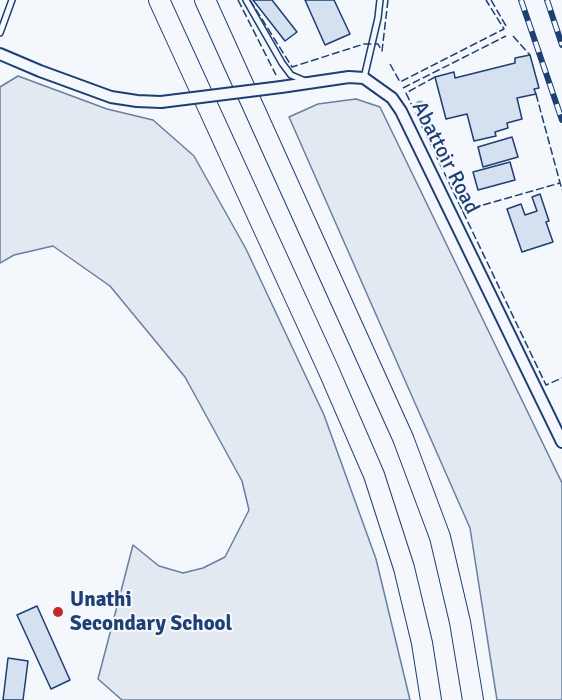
<!DOCTYPE html>
<style>
body{margin:0}
canvas{display:block;background:#f4f7fb}
</style>
<canvas width="562" height="700"></canvas>
<script>
const context = document.querySelector('canvas').getContext('2d');
context.lineJoin = 'round';
function paint(path, color) { context.fillStyle = color; context.fill(path, 'evenodd'); }
const shape = rows => new Path2D(rows.map(r => 'M' + r).join(''));
function trace(path, color, width, dash) { context.strokeStyle = color; context.lineWidth = width; context.lineCap = dash ? 'butt' : 'round'; context.setLineDash(dash || []); context.stroke(path); }
function label(font, color, halo, rows, align = 'center') {
  context.font = font + ' Signika,sans-serif'; context.lineWidth = 4.5; context.setLineDash([]); context.textBaseline = 'middle'; context.strokeStyle = halo; context.fillStyle = color; for (const [text, x, y, turn = 0] of rows) {
    context.save(); context.translate(x, y); context.rotate((+turn || 0) * Math.PI / 180); context.textAlign = isNaN(turn) ? turn : align; if (halo) context.strokeText(text, 0, 0); context.fillText(text, 0, 0); context.restore();
  }
}
const green = shape([
 [18,76,107,109,153,120,194,156,246,249,324,415,376,559,410,700,122,700,98,679,133,545,159,566,183,573,203,568,225,557,249,510,242,481,185,377,110,286,53,246,14,255,0,263,0,87,18,76],
 [356,99,380,107,562,483,562,700,497,700,470,528,289,117,318,104,356,99]
]);
paint(green, '#e3e9f0');
trace(green, '#687fa3', 1.5);
const building = shape([
 [253,0,272,0,297,32,285,41,253,0],
 [305,0,334,0,350,34,325,45,305,0],
 [530,55,539,88,534,89,536,94,517,98,522,119,507,123,508,128,495,132,496,136,474,141,467,114,446,119,435,77,454,72,455,78,515,63,515,58,530,55],
 [512,137,518,157,483,167,478,147,512,137],
 [510,162,515,180,478,190,473,172,510,162],
 [540,194,549,221,546,222,553,242,522,252,507,209,521,204,525,215,537,211,532,197,540,194],
 [37,606,70,680,51,689,17,615,37,606],
 [8,658,28,661,23,700,3,700,8,658]
]);
paint(building, '#d5e0f0');
trace(building, '#1d3f73', 1.5);
const lane = shape([
 [246,0,282,63,291,75,305,81],
 [0,33,12,0],
 [364,78,378,18,380,0]
]);
const street = shape([
 [0,54,40,71,111,97,137,101,161,102],
 [281,87,349,77,364,78,392,98,401,111,562,442]
]);
const highway = shape([
 [159,0,328,369,374,475,404,568,422,643,431,700],
 [205,0,403,438,440,537,460,622,473,700]
]);
trace(lane, '#1d3f73', 8);
trace(street, '#1d3f73', 14);
trace(highway, '#1d3f73', 22);
trace(lane, '#f4f7fb', 5);
trace(street, '#f4f7fb', 10);
trace(highway, '#f4f7fb', 20);
const rail = shape([
 [521,0,562,120],
 [547,0,562,45]
]);
trace(rail, '#1d3f73', 6);
trace(rail, '#f4f7fb', 4, [11]);
const streetBridge = shape([
 [161,102,281,87]
]);
trace(streetBridge, '#1d3f73', 14, []);
trace(streetBridge, '#f4f7fb', 10);
trace(shape([
 [238,0,276,75],
 [250,0,292,67,364,44,378,44,382,51,388,0],
 [491,0,506,26],
 [513,36,530,55],
 [390,64,400,82,504,29,486,0],
 [435,77,406,93,546,385,562,378],
 [403,88,506,36],
 [536,94,562,190],
 [462,211,560,183]
]), '#1d3f73', 1.5, [8, 3]);
context.fillStyle = '#86aba6';
for (const [x, y] of [
 [420,105],
 [434,134]
]) { context.beginPath(); context.arc(x, y, 4.5, 0, 2 * Math.PI); context.fill(); }
for (const [x, y, r, color] of [
 [58,612,6,"#c62828"]
]) { const dot = new Path2D(); dot.arc(x, y, r, 0, 2 * Math.PI); context.fillStyle = color; context.fill(dot); trace(dot, '#f4f7fb', 2); }
label('21px', '#1d3f73', '#f4f7fb', [
 ["Abattoir Road",445,158,63]
]);
label('bold 21px', '#1d3f73', '#f4f7fb', [
 ["Unathi",70,600],
 ["Secondary School",70,624]
], 'left');
</script>
